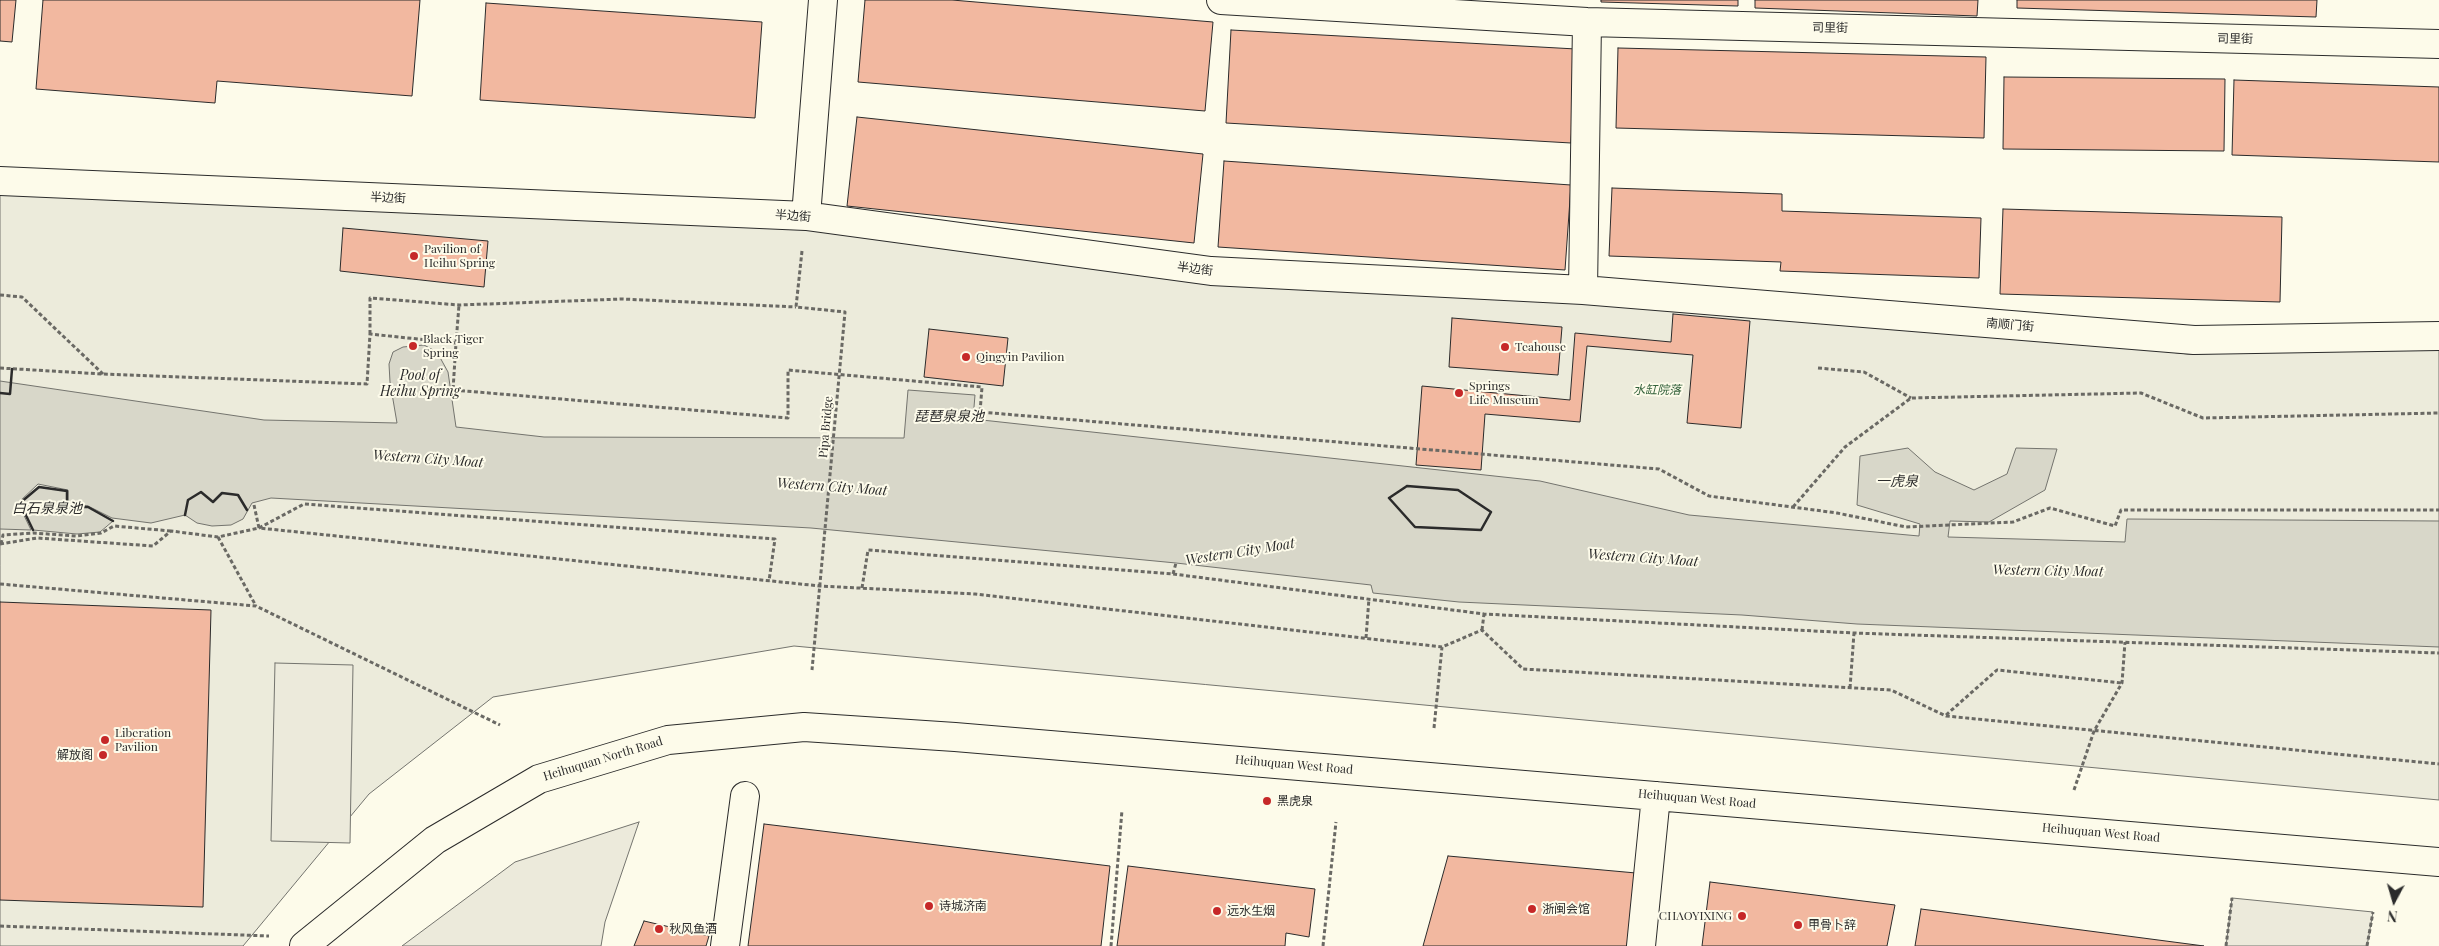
<!DOCTYPE html>
<meta charset="utf-8">
<style>
body{margin:0}
#map{position:relative;width:2439px;height:946px;overflow:hidden;background:#fdfbea;font-family:"Playfair Display",serif}
canvas{display:block}
.north{position:absolute;left:2369px;top:876px;width:50px;height:50px;-webkit-text-stroke:4px #fdfbea;paint-order:stroke;rotate:186deg;font-size:14px;font-weight:700;line-height:20px;text-align:center;color:#2b2b2b}
.north::after{content:'';display:block;margin:auto;width:18px;height:22px;background:#2b2b2b;clip-path:polygon(50% 0,100% 100%,50% 72%,0 100%)}
</style>
<div id="map">
<canvas width="2439" height="946"></canvas>
<div class="north">N</div>
</div>
<script>
const context = document.querySelector('canvas').getContext('2d');
context.lineJoin = 'round';
function paint(path, color) { context.fillStyle = color; context.fill(path, 'evenodd'); }
const shape = rows => new Path2D(rows.map(r => 'M' + r).join(''));
function trace(path, color, width, dash) { context.strokeStyle = color; context.lineWidth = width; context.lineCap = dash ? 'butt' : 'round'; context.setLineDash(dash || []); context.stroke(path); }
function label(font, color, halo, rows, align = 'center') {
  context.font = font + ' "Playfair Display","Noto Sans SC",serif'; context.lineWidth = 4; context.setLineDash([]); context.textBaseline = 'middle'; context.strokeStyle = halo; context.fillStyle = color; for (const [text, x, y, turn = 0] of rows) {
    context.save(); context.translate(x, y); context.rotate((+turn || 0) * Math.PI / 180); context.textAlign = isNaN(turn) ? turn : align; if (halo) context.strokeText(text, 0, 0); context.fillText(text, 0, 0); context.restore();
  }
}
const green = shape([
 [0,186,813,229,1594,299,1889,321,2188,354,2439,349,2439,800,794,646,493,697,369,794,243,946,0,946,0,186]
]);
paint(green, '#ecebdb');
trace(green, '#74746e', 1);
const parking = shape([
 [275,663,353,665,350,843,271,841,275,663],
 [639,822,605,922,601,946,402,946,515,862,639,822],
 [2232,898,2373,912,2367,946,2226,946,2232,898]
]);
paint(parking, '#eceadb');
trace(parking, '#74746e', 1);
const water = shape([
 [424,345,437,352,448,372,456,427,544,437,904,438,908,390,975,395,973,419,1540,481,1689,515,1919,536,1920,524,1857,505,1860,456,1908,448,1935,472,1974,490,2007,474,2016,448,2057,449,2045,490,1989,522,1950,521,1948,537,2125,542,2127,519,2439,521,2439,647,1857,624,1742,615,1459,602,1373,593,1371,585,1176,563,811,528,271,498,252,503,243,519,231,525,212,526,197,523,185,515,151,523,112,518,88,506,68,504,68,490,38,484,18,503,31,530,0,529,0,381,264,420,397,423,390,382,389,364,393,352,403,347,424,345],
 [39,487,67,491,67,507,88,507,113,521,100,532,77,534,33,530,20,503,39,487]
]);
paint(water, '#d8d7c9');
trace(water, '#74746e', 1);
const building = shape([
 [0,0,16,0,12,42,0,41,0,0],
 [43,0,420,0,412,96,217,81,215,103,36,89,43,0],
 [865,0,952,0,1213,22,1205,111,858,82,865,0],
 [1601,0,1738,0,1738,6,1601,2,1601,0],
 [1755,0,1978,0,1977,16,1755,8,1755,0],
 [2017,0,2317,0,2316,17,2017,8,2017,0],
 [486,3,762,22,755,118,480,100,486,3],
 [1231,30,1576,49,1571,143,1226,123,1231,30],
 [1618,48,1986,57,1984,138,1616,128,1618,48],
 [2004,77,2225,79,2224,151,2003,149,2004,77],
 [2234,80,2439,87,2439,162,2232,155,2234,80],
 [857,117,1203,154,1194,243,847,206,857,117],
 [1224,161,1571,185,1565,270,1218,247,1224,161],
 [1612,188,1782,194,1782,211,1981,218,1979,278,1780,271,1781,262,1609,256,1612,188],
 [2003,209,2282,217,2280,302,2000,294,2003,209],
 [343,228,488,241,484,287,340,271,343,228],
 [1673,314,1750,321,1741,428,1687,423,1693,355,1587,346,1580,422,1485,414,1481,470,1416,465,1422,386,1570,400,1575,333,1671,342,1673,314],
 [1452,318,1562,327,1558,375,1449,367,1452,318],
 [929,329,1008,338,1003,386,924,377,929,329],
 [0,602,211,610,203,907,0,900,0,602],
 [764,824,1110,866,1101,946,748,946,764,824],
 [1448,856,1636,873,1627,946,1423,946,1448,856],
 [1128,866,1315,889,1309,937,1286,933,1285,946,1117,946,1128,866],
 [1710,882,1895,905,1887,946,1702,946,1710,882],
 [1921,909,2204,946,1915,946,1921,909],
 [644,921,709,936,706,946,634,946,644,921]
]);
paint(building, '#f2b8a0');
trace(building, '#2b2b2b', 1);
const minor = shape([
 [1221,0,1587,22,2439,44],
 [0,181,806,216,1211,271,1583,290,2194,340,2439,336],
 [806,216,823,0],
 [1583,290,1587,22],
 [304,946,435,840,539,779,668,740,804,727,955,737,2439,862],
 [725,946,745,796],
 [1641,946,1656,796]
]);
trace(minor, '#2b2b2b', 30);
trace(shape([
 [802,251,796,307,845,312,812,670],
 [0,295,22,297,103,374],
 [370,334,370,298,459,305,623,299,796,307],
 [456,343,459,305],
 [0,368,103,374,367,384,370,334,456,343,453,390,788,418,788,370,982,387,980,412,1659,469,1709,496,1837,513,1906,527,2013,522,2050,508,2115,526,2121,510,2439,510],
 [1818,368,1864,372,1911,398],
 [254,505,259,528,820,586,975,594,1442,647,1482,630,1523,669,1891,690,1946,716,2439,764],
 [1793,507,1845,447,1911,398,2141,393,2203,418,2439,413],
 [218,537,256,606],
 [0,544,37,538,153,546,171,531,218,537,259,528,304,504,775,539,769,581],
 [1,544,3,535,33,533,77,536,101,533,114,526,171,531],
 [1173,574,1176,563],
 [0,584,256,606,500,725],
 [862,588,868,550,1173,574,1484,614,1854,633,2439,653],
 [1482,630,1484,614],
 [1366,638,1369,598],
 [1850,688,1854,633],
 [1946,715,1997,670,2122,683],
 [1434,728,1442,647],
 [2074,790,2094,731,2122,683,2125,642],
 [0,926,269,936],
 [1111,946,1122,810],
 [1323,946,1336,822],
 [2226,946,2232,898],
 [2367,946,2373,912]
]), '#6a6964', 3, [4, 2.5]);
trace(minor, '#fdfbea', 28);
trace(shape([
 [0,393,10,394,12,369],
 [1407,486,1458,490,1491,512,1481,530,1415,527,1389,498,1407,486],
 [185,515,188,500,201,492,213,502,222,493,238,495,247,510],
 [33,530,20,503,39,487,67,491,67,507,88,507,113,521]
]), '#2b2b2b', 2.5);
for (const [x, y, r, color] of [
 [414,256,5,"#c62828"],
 [413,346,5,"#c62828"],
 [1505,347,5,"#c62828"],
 [966,357,5,"#c62828"],
 [1459,393,5,"#c62828"],
 [105,740,5,"#c62828"],
 [103,755,5,"#c62828"],
 [1267,801,5,"#c62828"],
 [929,906,5,"#c62828"],
 [1532,909,5,"#c62828"],
 [1217,911,5,"#c62828"],
 [1742,916,5,"#c62828"],
 [1798,925,5,"#c62828"],
 [659,929,5,"#c62828"]
]) { const dot = new Path2D(); dot.arc(x, y, r, 0, 2 * Math.PI); context.fillStyle = color; context.fill(dot); trace(dot, '#fdfbea', 2); }
label('12px', '#2b2b2b', '#fdfbea', [
 ["司里街",1830,28,1],
 ["司里街",2235,39,1],
 ["半边街",388,198,2],
 ["半边街",793,216,4],
 ["半边街",1195,269,7],
 ["南顺门街",2010,325,5],
 ["Pipa Bridge",826,427,-85],
 ["Heihuquan North Road",603,759,-17],
 ["Heihuquan West Road",1294,765,5],
 ["Heihuquan West Road",1697,799,5],
 ["Heihuquan West Road",2101,833,5]
]);
label('12px', '#2b2b2b', '#fdfbea', [
 ["Pavilion of",424,249],
 ["Heihu Spring",424,263],
 ["Black Tiger",423,339],
 ["Spring",423,353],
 ["Teahouse",1515,347],
 ["Qingyin Pavilion",976,357],
 ["Springs",1469,386],
 ["Life Museum",1469,400],
 ["Liberation",115,733],
 ["Pavilion",115,747],
 ["解放阁",93,755,"right"],
 ["黑虎泉",1277,801],
 ["诗城济南",939,906],
 ["浙闽会馆",1542,909],
 ["远水生烟",1227,911],
 ["CHAOYIXING",1732,916,"right"],
 ["甲骨卜辞",1808,925],
 ["秋风鱼酒",669,929]
], 'left');
label('italic 12px', '#34623c', '#fdfbea', [
 ["水缸院落",1657,390]
]);
label('italic 14px', '#2b2b2b', '#fdfbea', [
 ["Pool of",420,376],
 ["Heihu Spring",420,392],
 ["琵琶泉泉池",949,417],
 ["Western City Moat",428,459,4],
 ["一虎泉",1897,482],
 ["Western City Moat",832,487,4],
 ["白石泉泉池",47,509],
 ["Western City Moat",1240,552,-9],
 ["Western City Moat",1643,558,4],
 ["Western City Moat",2048,571,1]
]);
</script>
